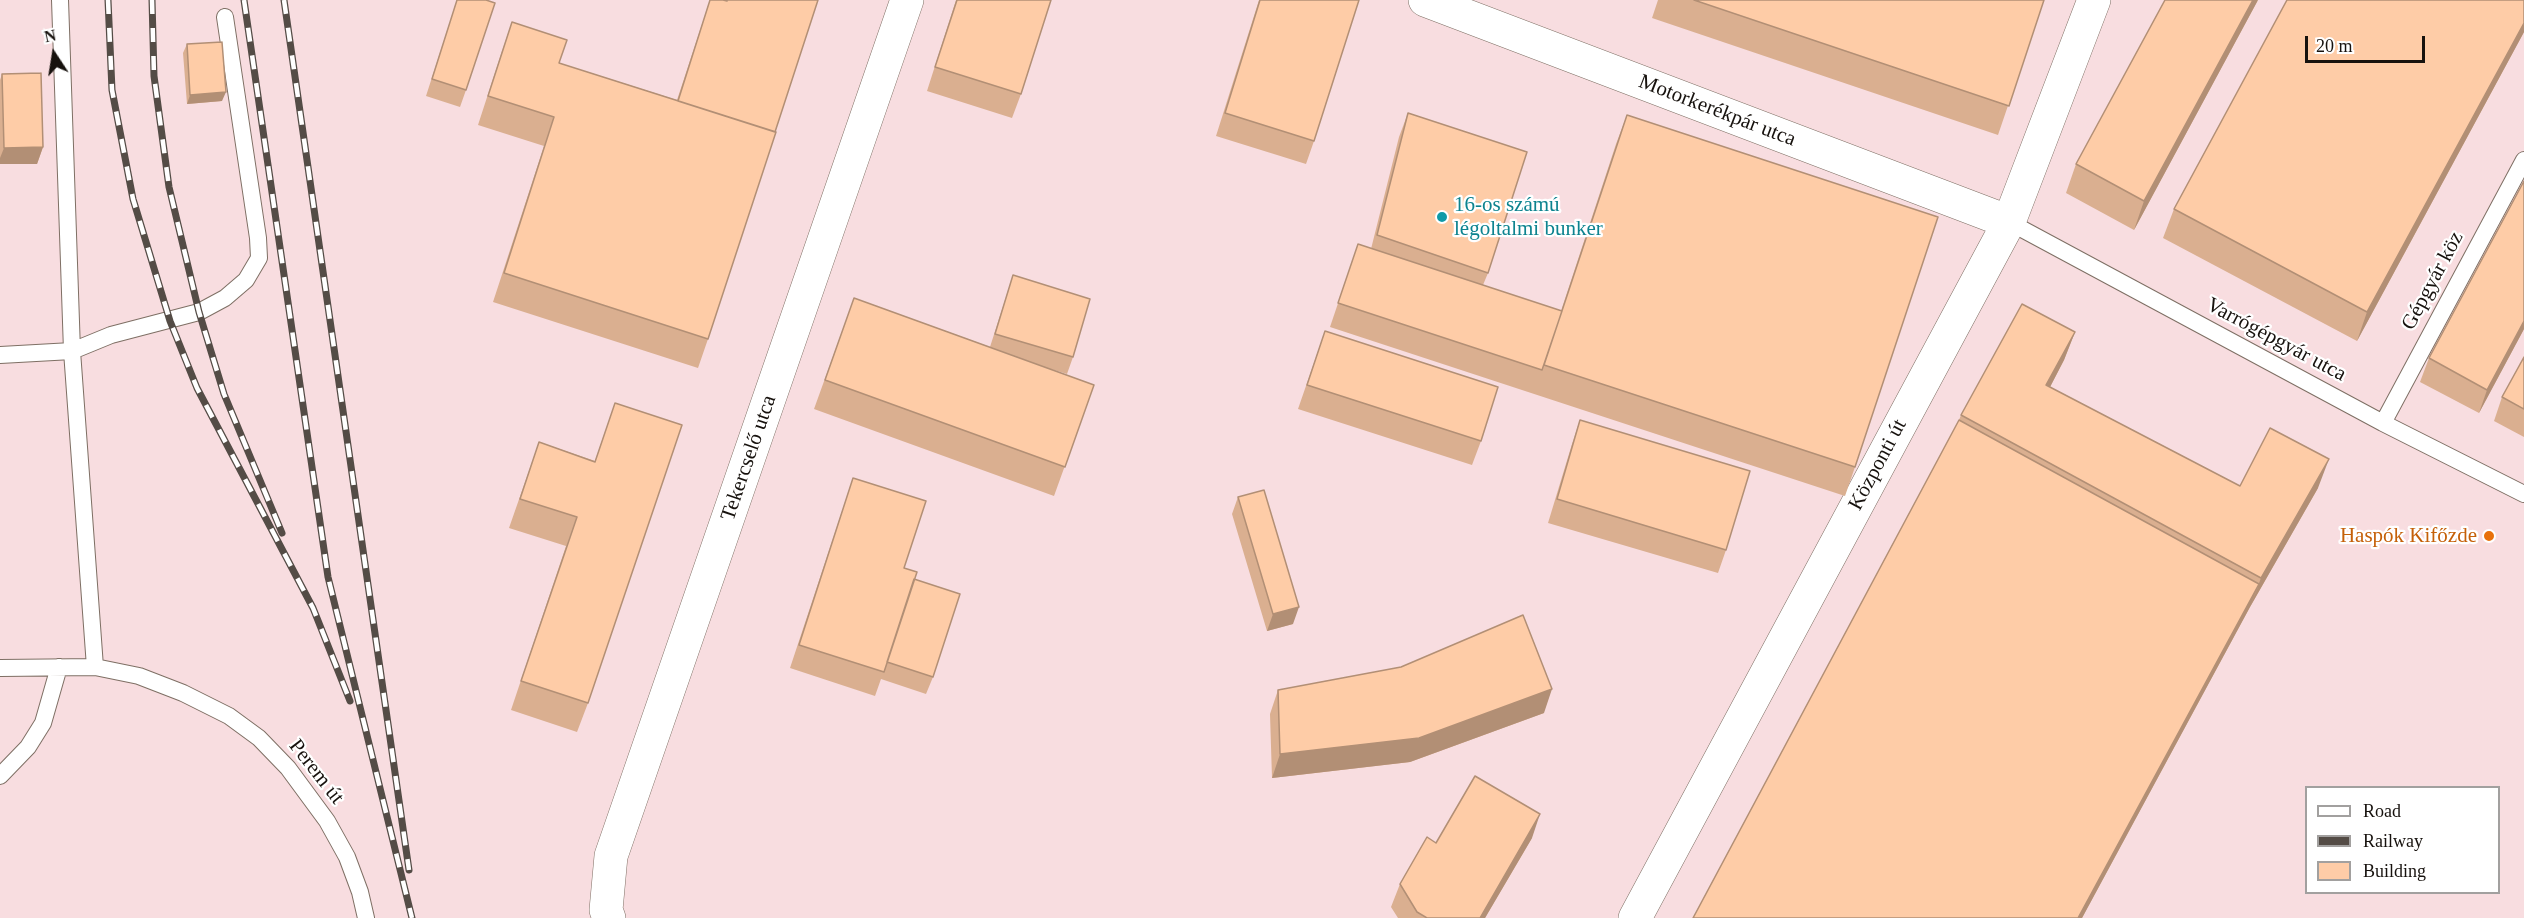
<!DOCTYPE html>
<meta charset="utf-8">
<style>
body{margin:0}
#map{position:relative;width:2524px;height:918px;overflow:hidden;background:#fcebdf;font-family:"Times New Roman",serif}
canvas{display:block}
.legend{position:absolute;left:2305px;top:786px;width:195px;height:108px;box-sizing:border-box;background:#fff;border:2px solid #a2a09f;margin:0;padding:8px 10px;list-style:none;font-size:18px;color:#17120e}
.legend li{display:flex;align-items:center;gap:12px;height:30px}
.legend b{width:30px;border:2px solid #a2a09f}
.north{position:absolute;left:24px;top:24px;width:60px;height:60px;-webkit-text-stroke:4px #fff;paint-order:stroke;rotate:348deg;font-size:16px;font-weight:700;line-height:24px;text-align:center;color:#17120e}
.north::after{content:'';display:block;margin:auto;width:21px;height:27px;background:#17120e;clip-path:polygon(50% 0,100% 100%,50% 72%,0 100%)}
.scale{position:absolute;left:2305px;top:36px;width:120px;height:27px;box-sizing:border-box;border:3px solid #17120e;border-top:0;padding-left:8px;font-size:18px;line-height:21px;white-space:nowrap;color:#17120e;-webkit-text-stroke:4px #fff;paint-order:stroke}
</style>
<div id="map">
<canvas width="2524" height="918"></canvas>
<ul class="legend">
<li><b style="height:8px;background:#fff"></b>Road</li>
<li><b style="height:8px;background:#544c46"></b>Railway</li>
<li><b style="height:16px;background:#fecca7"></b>Building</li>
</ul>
<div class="north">N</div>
<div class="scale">20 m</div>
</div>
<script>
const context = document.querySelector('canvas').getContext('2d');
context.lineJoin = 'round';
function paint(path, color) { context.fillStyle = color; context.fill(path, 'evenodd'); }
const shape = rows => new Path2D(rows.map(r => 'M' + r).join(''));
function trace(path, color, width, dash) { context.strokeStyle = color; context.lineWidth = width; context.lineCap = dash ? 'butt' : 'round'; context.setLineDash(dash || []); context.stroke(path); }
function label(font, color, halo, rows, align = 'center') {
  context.font = font + ' "Times New Roman",serif'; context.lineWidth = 4.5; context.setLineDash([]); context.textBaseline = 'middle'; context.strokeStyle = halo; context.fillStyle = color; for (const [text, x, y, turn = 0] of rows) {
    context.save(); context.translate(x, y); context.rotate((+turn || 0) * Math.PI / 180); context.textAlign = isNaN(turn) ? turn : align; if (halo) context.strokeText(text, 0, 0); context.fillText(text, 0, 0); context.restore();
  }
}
paint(shape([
 [0,0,2524,0,2524,918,0,918],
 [2306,788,2498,788,2498,892,2306,892]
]), '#f8dde0');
const service = shape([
 [60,0,72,351,95,667],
 [2009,222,2383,423,2524,494],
 [0,355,72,351,111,335,199,312,225,298,246,280,259,258,258,238,225,17],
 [2383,423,2524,160],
 [0,668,95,667,139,676,183,693,229,716,259,738,288,768,327,821,347,857,360,892,366,918],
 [0,776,28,747,43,723,59,667]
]);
const minor = shape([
 [1425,0,2009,222],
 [609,918,606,910,611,856,907,0],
 [1635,918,2009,222,2094,0]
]);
trace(service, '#7e6f64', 18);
trace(minor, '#7e6f64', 34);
trace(service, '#fff', 16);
trace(minor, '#fff', 33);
const rail = shape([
 [108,0,112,90,133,199,170,321,197,388,313,608,350,701],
 [152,0,154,76,169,187,199,312,224,394,282,533],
 [244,0,328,577,412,918],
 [284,0,409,870]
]);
trace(rail, '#544c46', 7);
trace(rail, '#fff', 4.5, [14]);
paint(shape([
 [457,0,466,90,460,107,426,96],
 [710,0,726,1,727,0,818,0,708,339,698,368,493,302,544,146,478,125,502,51,512,22,559,63,677,100],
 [956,0,1051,0,1021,94,1012,118,927,91],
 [1259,0,1359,0,1314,141,1306,164,1216,136],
 [1658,0,2044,0,1998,135,1652,18],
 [2258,0,2134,230,2066,193,2076,164],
 [2524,0,2524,32,2357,341,2163,238,2174,209],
 [187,44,222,101,187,104,183,53],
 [2,74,43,147,37,164,0,164,0,80],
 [1408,113,1488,273,1483,285,1561,311,1616,144,1627,115,1855,467,1845,496,1330,327,1358,244,1371,249,1399,137],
 [2524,181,2524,329,2479,413,2420,382,2429,358],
 [1013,275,1073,357,1067,374,1051,369,1094,385,1054,496,814,409,854,298,990,347],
 [1325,331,1481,441,1472,465,1298,409],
 [2075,332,2064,360,2050,387,2240,486,2318,488,2250,607,2082,918,1693,918,1959,420,1961,415],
 [2524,357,2524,437,2494,421,2502,397],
 [615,403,588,703,577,732,511,710,566,546,509,528,539,442,595,461],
 [1580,420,1726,550,1718,573,1548,523,1572,444],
 [853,478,904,568,914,579,933,677,926,694,881,679,875,696,790,668],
 [1238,497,1293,624,1267,631,1232,514],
 [1278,690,1544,713,1410,762,1272,778,1270,714],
 [1532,838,1485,918,1398,918,1391,907,1400,884,1436,843]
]), '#daaf90');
paint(shape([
 [2253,0,2258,0,2134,230,2144,201],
 [2524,23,2524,32,2357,341,2367,312],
 [226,92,222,101,187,104,190,95],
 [43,147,37,164,0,164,0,158,4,148],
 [2524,321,2524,329,2479,413,2487,390],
 [2075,332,2064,360,2036,414,2046,385],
 [2329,459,2318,488,2250,607,2261,578],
 [2259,584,2250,607,2082,918,2078,918],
 [1299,607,1293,624,1267,631,1273,614],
 [1552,689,1544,713,1410,762,1272,778,1280,754],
 [1540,814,1532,838,1485,918,1480,918]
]), '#b28f75');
const building = shape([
 [457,0,486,0,495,3,466,90,432,79,457,0],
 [710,0,723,0,727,1,727,0,818,0,775,132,678,101,710,0],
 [957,0,1051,0,1021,94,935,67,957,0],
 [1260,0,1359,0,1314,141,1225,113,1260,0],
 [1694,0,2044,0,2009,106,1694,0],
 [2165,0,2253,0,2144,201,2076,164,2165,0],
 [2287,0,2524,0,2524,23,2367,312,2174,209,2287,0],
 [512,22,567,40,559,63,776,132,708,339,504,273,554,117,488,96,512,22],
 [222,42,226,92,190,95,187,44,222,42],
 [41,73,43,147,4,148,2,74,41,73],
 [1408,113,1527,152,1488,273,1377,235,1408,113],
 [1627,115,1938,217,1855,467,1544,365,1627,115],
 [2524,181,2524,321,2487,390,2429,358,2524,181],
 [1358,244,1562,311,1542,370,1338,303,1358,244],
 [1013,275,1090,299,1073,357,995,334,1013,275],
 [854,298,1094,385,1065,467,825,380,854,298],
 [2022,304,2075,332,2046,385,2240,486,2270,428,2329,459,2261,578,1961,415,2022,304],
 [1325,331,1498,387,1481,441,1307,385,1325,331],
 [2524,357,2524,409,2502,397,2524,357],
 [615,403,682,425,588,703,521,681,577,517,520,499,539,442,595,462,615,403],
 [1580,420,1750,471,1726,550,1557,499,1580,420],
 [1959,420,2259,584,2078,918,1693,918,1959,420],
 [853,478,926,501,904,568,917,572,884,672,799,645,853,478],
 [1264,490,1299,607,1273,614,1238,497,1264,490],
 [914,579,960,594,933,677,887,662,914,579],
 [1523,615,1552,689,1419,738,1280,754,1278,690,1401,667,1523,615],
 [1475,776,1540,814,1480,918,1427,918,1417,912,1400,884,1427,837,1436,843,1475,776]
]);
paint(building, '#fecca7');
trace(building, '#b28f75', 1.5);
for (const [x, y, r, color] of [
 [1442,217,6,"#0f9aa8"],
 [2489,536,6,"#e8710a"]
]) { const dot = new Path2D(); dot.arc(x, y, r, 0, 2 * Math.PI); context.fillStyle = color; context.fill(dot); trace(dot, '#fff', 2); }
label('21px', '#17120e', '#fff', [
 ["Motorkerékpár utca",1717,111,21],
 ["Gépgyár köz",2433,281,-62],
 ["Varrógépgyár utca",2276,340,28],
 ["Tekercselő utca",749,458,-71],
 ["Központi út",1878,465,-62],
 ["Perem út",316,772,52]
]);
label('21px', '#0d838f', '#fff', [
 ["16-os számú",1454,205],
 ["légoltalmi bunker",1454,229]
], 'left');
label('21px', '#c56008', '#fff', [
 ["Haspók Kifőzde",2477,536]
], 'right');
</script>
